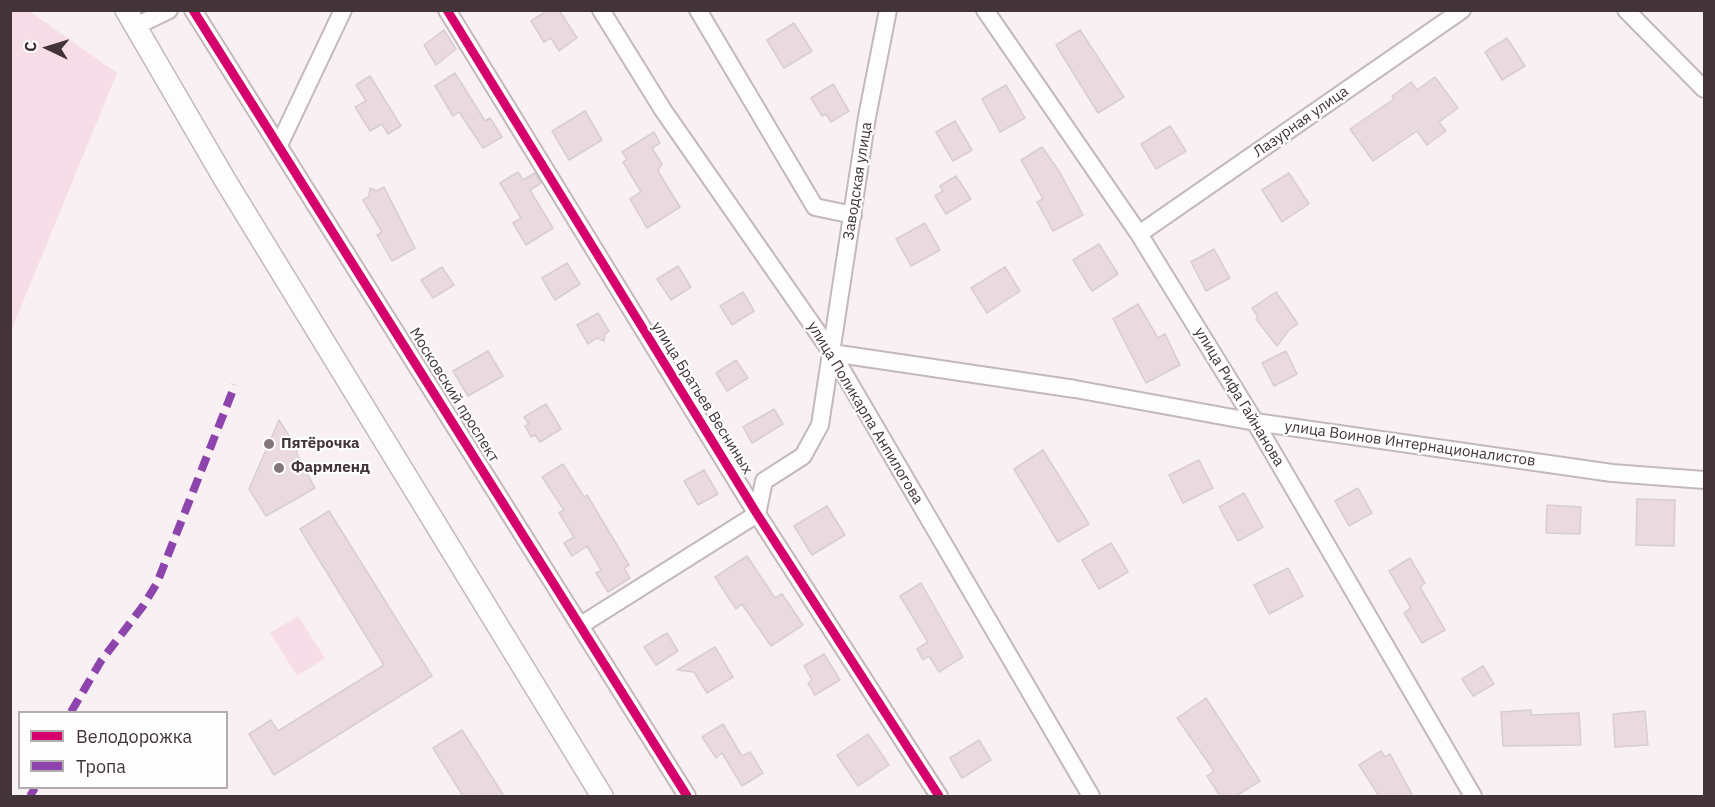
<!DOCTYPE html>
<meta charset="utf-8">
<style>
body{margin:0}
#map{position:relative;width:1715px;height:807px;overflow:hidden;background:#f8f0f3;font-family:"IBM Plex Sans",sans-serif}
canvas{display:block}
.frame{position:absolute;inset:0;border:12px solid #423439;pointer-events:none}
.legend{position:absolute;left:18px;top:711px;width:210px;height:78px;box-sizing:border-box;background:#fefefe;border:2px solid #b3adaf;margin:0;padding:8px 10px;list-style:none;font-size:18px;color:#423439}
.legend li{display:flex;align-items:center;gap:12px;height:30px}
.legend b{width:30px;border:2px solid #b3adaf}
.north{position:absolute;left:18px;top:18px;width:60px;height:60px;-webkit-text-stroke:4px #fefefe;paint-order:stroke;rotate:274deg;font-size:16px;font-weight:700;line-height:24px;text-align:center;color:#423439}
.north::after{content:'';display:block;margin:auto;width:21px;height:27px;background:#423439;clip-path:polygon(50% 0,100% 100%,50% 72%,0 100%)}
</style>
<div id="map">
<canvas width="1715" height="807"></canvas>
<div class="frame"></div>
<ul class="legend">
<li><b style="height:8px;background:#d6006c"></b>Велодорожка</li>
<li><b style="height:8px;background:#8e44ad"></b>Тропа</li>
</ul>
<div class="north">С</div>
</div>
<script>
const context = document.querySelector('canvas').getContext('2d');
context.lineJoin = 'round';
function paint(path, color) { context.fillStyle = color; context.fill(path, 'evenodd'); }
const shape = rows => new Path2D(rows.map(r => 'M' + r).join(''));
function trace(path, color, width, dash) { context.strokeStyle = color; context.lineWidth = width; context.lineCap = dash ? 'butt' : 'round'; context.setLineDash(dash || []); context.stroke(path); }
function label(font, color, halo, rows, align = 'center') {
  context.font = font + ' "IBM Plex Sans",sans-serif'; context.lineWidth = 4.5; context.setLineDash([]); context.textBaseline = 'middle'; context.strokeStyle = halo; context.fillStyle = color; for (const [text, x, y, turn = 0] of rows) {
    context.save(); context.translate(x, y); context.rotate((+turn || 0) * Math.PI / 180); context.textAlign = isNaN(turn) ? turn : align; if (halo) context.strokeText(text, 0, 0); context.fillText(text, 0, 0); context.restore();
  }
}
paint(shape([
 [10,11,29,11,117,73,11,331],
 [298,616,325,658,297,676,270,633]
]), '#f7dde7');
const building = shape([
 [548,10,559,10,577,38,559,51,551,38,544,42,531,21,548,10],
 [794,23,812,51,784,68,767,40,794,23],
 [444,30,456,49,436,65,424,45,444,30],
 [1080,30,1124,97,1098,113,1056,45,1080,30],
 [1507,38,1525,66,1502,80,1485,52,1507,38],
 [455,73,485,121,490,118,502,137,483,148,459,112,453,116,435,86,455,73],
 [370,76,401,126,388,134,382,124,370,131,355,107,366,101,356,85,370,76],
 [1435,77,1458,108,1439,122,1446,131,1427,145,1417,131,1373,161,1350,129,1394,99,1392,96,1411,82,1417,90,1435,77],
 [833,84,849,111,831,122,826,114,822,116,811,98,833,84],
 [1006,85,1025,118,1000,132,982,99,1006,85],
 [585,111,602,140,569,160,552,131,585,111],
 [955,121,972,150,953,161,936,132,955,121],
 [1170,126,1186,151,1156,169,1141,144,1170,126],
 [654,132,660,143,652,148,662,164,658,171,680,207,647,228,630,199,641,192,623,162,627,159,622,152,654,132],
 [1042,147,1059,171,1083,215,1053,231,1037,202,1043,199,1021,160,1042,147],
 [518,172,523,180,535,173,541,183,530,190,553,228,526,245,513,223,521,218,500,183,518,172],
 [1289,173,1309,204,1282,222,1262,190,1289,173],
 [956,176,971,199,946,214,935,196,943,191,940,186,956,176],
 [384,187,415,248,392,261,377,235,382,232,363,200,369,196,370,188,377,191,384,187],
 [925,223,940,250,911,266,896,239,925,223],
 [1099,244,1118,274,1092,291,1073,260,1099,244],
 [1214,249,1230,278,1206,291,1191,262,1214,249],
 [567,263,580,284,555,300,542,278,567,263],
 [678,266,691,287,671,300,657,279,678,266],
 [442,267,454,285,433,298,421,280,442,267],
 [1005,267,1020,291,987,313,971,288,1005,267],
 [743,292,754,311,732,325,720,306,743,292],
 [1276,292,1298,324,1289,330,1277,346,1256,319,1258,317,1252,308,1276,292],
 [1138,304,1158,338,1165,334,1180,365,1146,383,1113,319,1138,304],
 [598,313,609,331,605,334,604,341,597,338,588,344,577,325,598,313],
 [488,351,503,376,468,396,453,371,488,351],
 [1286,351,1297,374,1274,386,1262,363,1286,351],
 [736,360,748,378,727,391,716,373,736,360],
 [546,404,561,429,540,442,535,435,531,437,525,426,529,424,524,417,546,404],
 [774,409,783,424,752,443,743,427,774,409],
 [279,420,298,450,296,452,315,488,266,516,249,489,279,420],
 [1043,450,1089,524,1058,542,1014,469,1043,450],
 [1199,460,1213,488,1183,503,1169,475,1199,460],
 [563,464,584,497,587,495,629,565,624,568,630,578,608,592,596,573,601,570,587,546,572,556,564,543,574,537,559,513,564,510,542,477,563,464],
 [704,470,718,494,698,505,684,481,704,470],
 [1358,488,1372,513,1349,526,1335,501,1358,488],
 [1244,493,1263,527,1238,541,1219,507,1244,493],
 [1637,499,1675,500,1674,546,1636,545,1637,499],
 [1547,505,1581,507,1580,534,1546,533,1547,505],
 [827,506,845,535,812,555,794,526,827,506],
 [329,511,432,676,274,775,249,734,271,720,278,731,384,665,300,529,329,511],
 [1111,543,1128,572,1099,589,1082,560,1111,543],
 [747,556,775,598,782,594,803,625,771,646,742,604,736,609,715,577,747,556],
 [1410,558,1425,583,1420,587,1445,630,1422,643,1404,613,1411,608,1389,571,1410,558],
 [1288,568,1303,596,1269,614,1254,585,1288,568],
 [921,583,963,657,939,672,929,656,923,660,917,649,928,642,900,596,921,583],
 [667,633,678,651,656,665,644,647,667,633],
 [715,647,733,677,707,693,694,672,677,670,715,647],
 [824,654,840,680,815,695,808,683,812,680,804,666,824,654],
 [1483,666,1494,684,1473,696,1462,679,1483,666],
 [1206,698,1260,781,1236,796,1220,796,1207,776,1214,771,1177,718,1206,698],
 [1531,710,1531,715,1579,713,1581,745,1503,746,1501,712,1531,710],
 [1645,711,1648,745,1615,747,1613,714,1645,711],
 [723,724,742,756,750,752,763,773,742,786,722,753,716,758,702,737,723,724],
 [462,730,504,796,463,796,433,748,462,730],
 [868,734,889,765,858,786,837,755,868,734],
 [979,740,991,760,962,778,950,758,979,740],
 [1381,751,1385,757,1390,754,1413,796,1379,796,1359,765,1381,751]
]);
paint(building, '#ead9df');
trace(building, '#d8cdd1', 1.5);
const minor = shape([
 [193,10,687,796],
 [447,10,757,514,939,796],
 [601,10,663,110,832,353,1091,796],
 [698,10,815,207,853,215],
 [985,10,1139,234,1255,422,1473,796],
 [1626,10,1704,89],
 [136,26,169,10],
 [279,145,343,10],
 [1139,234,1462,10],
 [832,353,1075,389,1255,422,1612,473,1704,480],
 [581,625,757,514,764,481,803,456,820,425,867,117,888,10]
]);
const major = shape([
 [126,10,225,180,602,796]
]);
trace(minor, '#c3b9bd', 20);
trace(major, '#c3b9bd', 24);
trace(minor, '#fefdfd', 16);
trace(major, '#fefdfd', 21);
trace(shape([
 [71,712,101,661,143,606,157,583,235,385],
 [30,796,35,788]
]), '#8e44ad', 8, [15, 8]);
trace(shape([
 [193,10,687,796],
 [447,10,757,514,939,796]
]), '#d6006c', 9);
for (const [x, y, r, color] of [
 [269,444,6,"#82767a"],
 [279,468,6,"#82767a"]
]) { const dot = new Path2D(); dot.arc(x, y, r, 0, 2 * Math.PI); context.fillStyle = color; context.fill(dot); trace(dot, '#fefefe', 2); }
label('15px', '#423439', '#fefefe', [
 ["Лазурная улица",1301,122,-35],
 ["Заводская улица",858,181,-81],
 ["Московский проспект",454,395,58],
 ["улица Рифа Гайнанова",1239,397,59],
 ["улица Братьев Весниных",702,398,58],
 ["улица Поликарпа Анпилогова",865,413,59],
 ["улица Воинов Интернационалистов",1410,444,8]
]);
label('bold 15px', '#423439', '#fefefe', [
 ["Пятёрочка",281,444],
 ["Фармленд",291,468]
], 'left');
</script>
